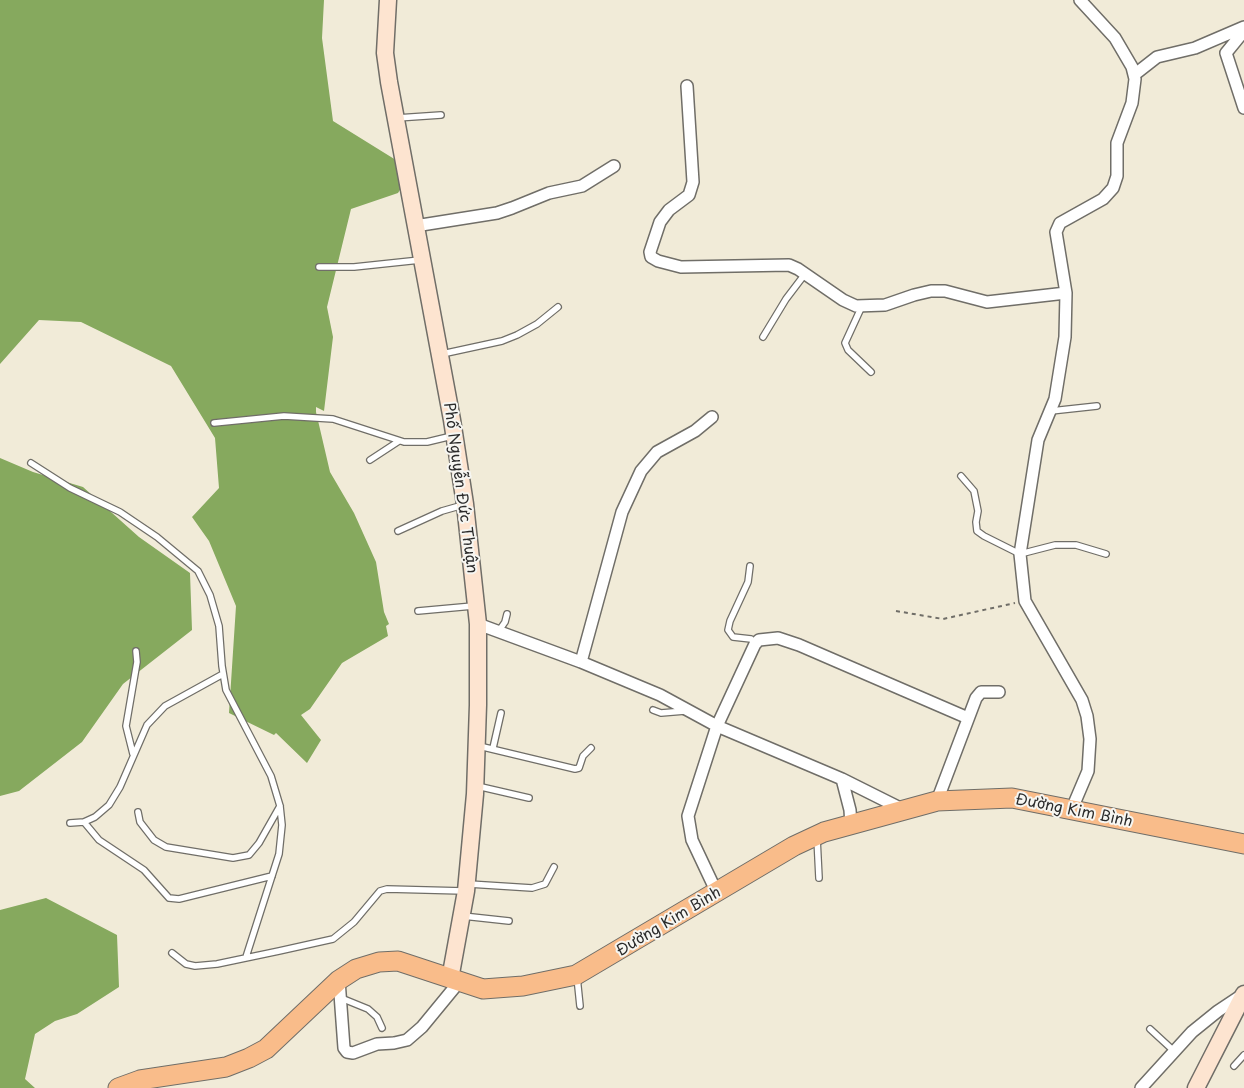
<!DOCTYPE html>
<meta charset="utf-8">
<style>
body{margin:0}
canvas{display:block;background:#f1ebd8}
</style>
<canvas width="1244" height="1088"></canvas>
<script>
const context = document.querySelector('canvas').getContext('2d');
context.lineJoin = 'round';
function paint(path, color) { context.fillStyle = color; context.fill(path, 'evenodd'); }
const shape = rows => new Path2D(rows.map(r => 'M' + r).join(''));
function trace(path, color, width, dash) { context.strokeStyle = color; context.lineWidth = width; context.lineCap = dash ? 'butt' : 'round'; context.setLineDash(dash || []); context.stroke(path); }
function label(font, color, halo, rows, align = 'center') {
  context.font = font + ' "Playpen Sans",sans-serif'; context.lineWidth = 4; context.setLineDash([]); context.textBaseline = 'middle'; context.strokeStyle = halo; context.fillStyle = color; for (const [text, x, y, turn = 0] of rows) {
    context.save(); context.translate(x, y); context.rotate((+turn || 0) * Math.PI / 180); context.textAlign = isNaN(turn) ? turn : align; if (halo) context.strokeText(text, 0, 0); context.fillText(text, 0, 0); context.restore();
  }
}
paint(shape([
 [0,0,324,0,322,38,333,121,412,170,398,193,351,209,327,307,333,337,324,411,316,407,316,412,330,472,354,513,376,562,384,612,389,624,386,626,388,636,342,663,310,709,301,715,321,740,307,763,276,733,274,735,229,713,236,606,209,541,192,517,219,488,215,438,171,366,81,322,39,320,0,364],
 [0,458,33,472,83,487,139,537,190,573,192,630,123,684,82,742,19,791,0,796],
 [46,898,117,935,119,987,77,1014,55,1021,35,1034,25,1079,35,1088,0,1088,0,910]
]), '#86a95e');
const lane = shape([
 [397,118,441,115],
 [319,267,354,267,420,260],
 [862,306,845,343,848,350,871,372],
 [763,337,786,299,805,274],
 [442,354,502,341,517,335,537,324,558,307],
 [1051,411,1097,406],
 [214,423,284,416,333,419,404,442,427,442,452,436],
 [370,460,399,441],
 [31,463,70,488,120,512,157,537,198,571,210,595,219,626,222,666,226,690,271,776,280,806,282,825,279,854,246,957],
 [961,476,974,491,978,511,976,522,977,531,984,536,1020,554,1055,545,1076,545,1106,554],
 [398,531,442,511,463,505],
 [750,566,748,582,730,621,728,630,733,637,751,639,755,644],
 [418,611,473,606],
 [498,632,505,622,507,614],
 [653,710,661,713,685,711],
 [479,746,575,769,579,768,583,756,591,748],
 [493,748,501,713],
 [133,754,126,726,137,662,136,651],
 [477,786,529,798],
 [138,812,140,822,154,840,166,847,233,858,249,855,259,843,280,806],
 [84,822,99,840,144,870,169,898,179,899,272,876],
 [70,823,84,822,95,817,109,805,120,787,147,725,165,706,223,674],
 [817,838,819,878],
 [469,884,532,888,545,884,554,867],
 [463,916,509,921],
 [172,953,186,964,195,966,217,964,279,951,333,939,354,922,380,891,387,889,464,891],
 [577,977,580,1006],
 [341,998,368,1009,377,1017,382,1028],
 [1150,1029,1175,1052],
 [1234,1066,1244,1055]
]);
const street = shape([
 [1244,31,1226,53,1244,108],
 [1134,75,1157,57,1195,48,1244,27],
 [687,86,693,182,689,195,669,210,660,222,650,252,651,257,658,261,681,267,789,265,798,269,843,300,856,306,885,305,914,295,931,291,945,291,987,302,1066,293],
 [415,226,497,213,512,208,549,193,582,186,614,166],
 [478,624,581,662,660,695,717,726,842,779,904,810],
 [581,662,622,512,641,471,657,452,695,431,712,417],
 [842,779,850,810,851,825],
 [937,801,976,698,981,692,999,692],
 [1071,811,1088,771,1090,739,1087,716,1082,700,1025,601,1020,554,1038,440,1055,399,1065,337,1066,293,1056,232,1060,223,1103,199,1113,188,1117,176,1117,143,1132,103,1135,79,1132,67,1115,38,1080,0],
 [717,893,692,840,688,816,717,726,755,644,759,640,778,638,799,645,968,718],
 [339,980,344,1048,347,1052,353,1053,377,1044,394,1043,407,1040,422,1027,459,982],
 [1141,1088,1192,1032,1218,1011,1242,995]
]);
const secondary = shape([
 [388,0,385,53,389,82,452,420,465,504,478,624,478,705,475,794,466,891,450,979],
 [1196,1088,1244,994]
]);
const primary = shape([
 [118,1088,140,1080,226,1067,249,1058,266,1049,339,980,356,969,379,962,398,961,483,989,523,986,576,975,794,846,824,832,937,801,1012,798,1244,844]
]);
trace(lane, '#706e68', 8);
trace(street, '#706e68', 14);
trace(secondary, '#706e68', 19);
trace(primary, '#706e68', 21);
trace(shape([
 [896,611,943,619,1015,603]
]), '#706e68', 2, [4, 4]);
trace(lane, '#fff', 5.5);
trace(street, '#fff', 11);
trace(secondary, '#fde4d0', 16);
trace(primary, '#f9bc8a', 19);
label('15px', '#2b2b2b', '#f6f6f2', [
 ["Phố Nguyễn Đức Thuận",460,488,82],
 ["Đường Kim Bình",1074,811,11],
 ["Đường Kim Bình",669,922,-31]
]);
</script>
